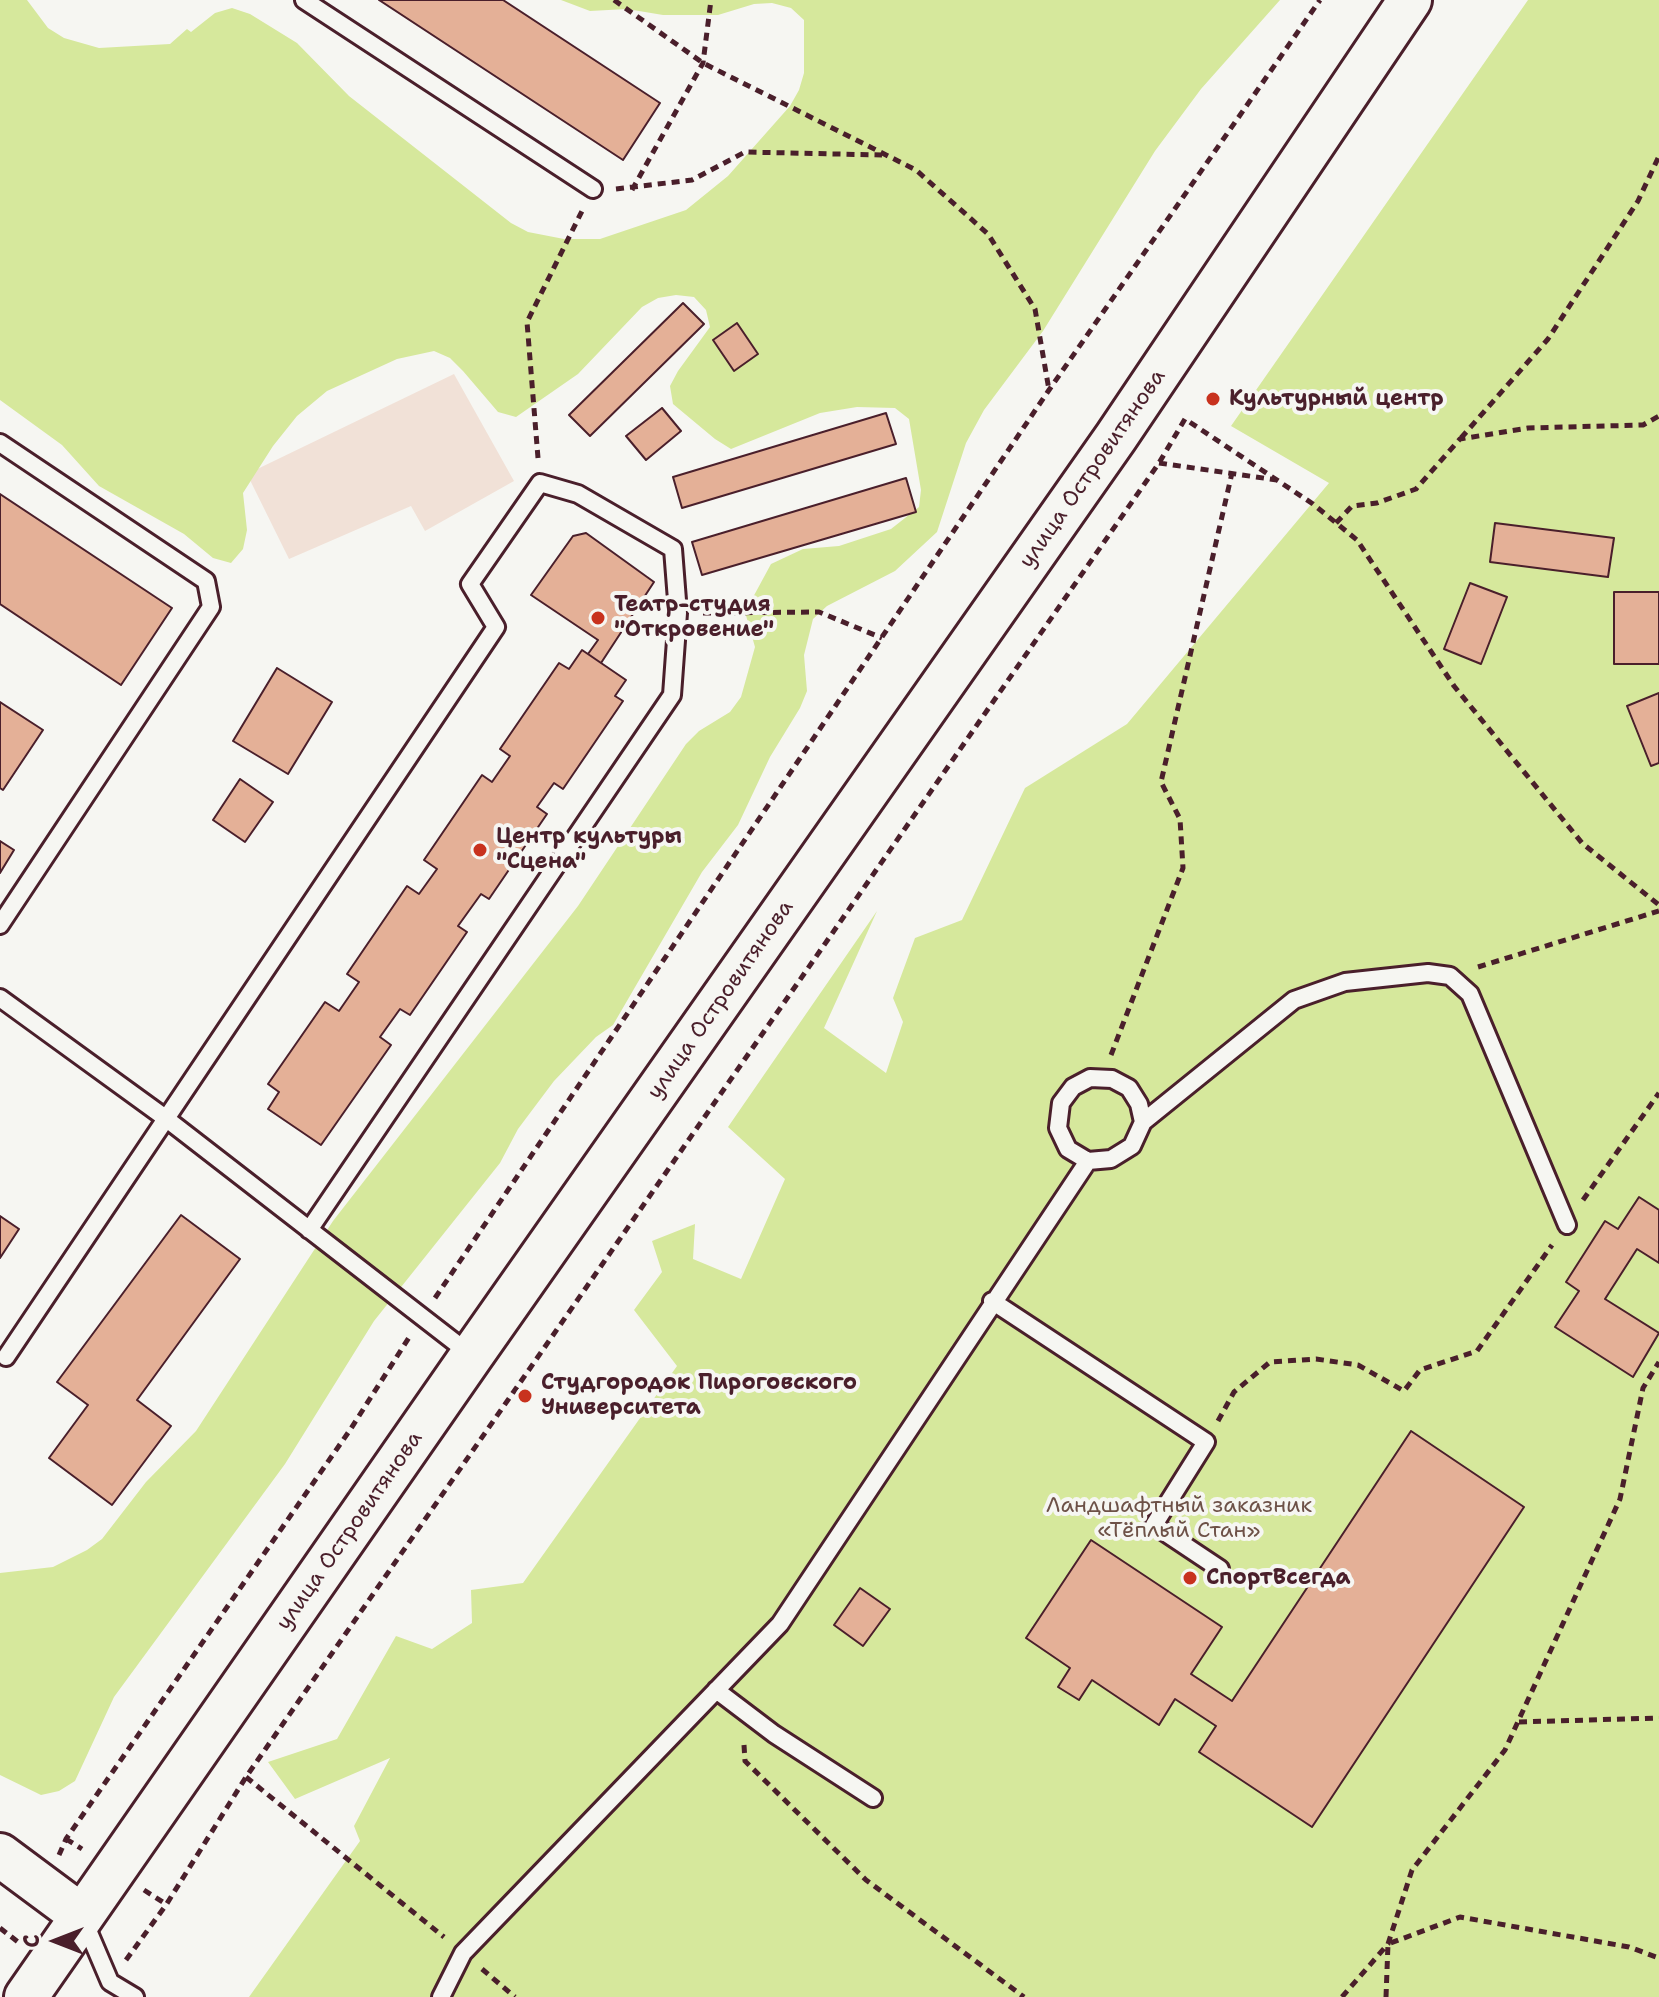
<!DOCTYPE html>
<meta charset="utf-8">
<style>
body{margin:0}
#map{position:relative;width:1659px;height:1997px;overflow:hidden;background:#f6f6f2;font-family:"Shantell Sans",sans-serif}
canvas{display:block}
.north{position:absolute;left:16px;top:1901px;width:80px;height:80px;-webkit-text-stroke:6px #f6f6f2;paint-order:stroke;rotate:270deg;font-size:22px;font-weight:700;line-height:32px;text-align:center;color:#4a1f2b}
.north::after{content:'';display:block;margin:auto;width:28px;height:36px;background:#4a1f2b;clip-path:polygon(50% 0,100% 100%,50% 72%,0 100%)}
</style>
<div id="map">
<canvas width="1659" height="1997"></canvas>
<div class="north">С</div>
</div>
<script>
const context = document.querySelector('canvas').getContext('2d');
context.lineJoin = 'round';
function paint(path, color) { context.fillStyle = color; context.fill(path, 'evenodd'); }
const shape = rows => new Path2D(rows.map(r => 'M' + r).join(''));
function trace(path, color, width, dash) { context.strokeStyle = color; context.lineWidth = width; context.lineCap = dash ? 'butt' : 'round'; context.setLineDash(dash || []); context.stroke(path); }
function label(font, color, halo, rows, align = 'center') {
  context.font = font + ' "Shantell Sans",sans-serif'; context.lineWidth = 8; context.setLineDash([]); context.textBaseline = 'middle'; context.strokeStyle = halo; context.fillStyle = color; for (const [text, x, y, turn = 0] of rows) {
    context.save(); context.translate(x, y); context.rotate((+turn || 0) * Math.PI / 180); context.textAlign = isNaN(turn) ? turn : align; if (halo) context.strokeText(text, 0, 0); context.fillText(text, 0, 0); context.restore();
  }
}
paint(shape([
 [454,374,514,481,425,531,411,506,289,559,247,474]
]), '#f1e1d7');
paint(shape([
 [0,0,27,0,48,28,64,38,99,48,170,44,187,29,191,32,215,13,232,8,250,14,297,43,349,96,511,223,528,232,564,239,600,239,686,210,728,176,790,106,799,90,804,73,804,20,791,8,772,3,754,4,718,15,663,15,627,9,590,11,561,0,1280,0,1201,89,1155,151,1043,331,984,410,966,443,937,532,895,571,827,606,813,619,804,655,807,691,800,708,770,757,738,825,702,872,613,1025,596,1037,554,1081,518,1129,500,1163,374,1321,285,1464,114,1697,75,1781,59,1791,41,1795,0,1775,0,1573,53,1567,87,1550,102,1539,146,1482,196,1431,333,1221,578,906,686,744,699,731,730,712,741,697,755,647,745,612,771,564,803,549,839,546,891,529,919,507,921,490,909,419,895,408,857,407,820,413,731,449,715,439,673,404,670,386,678,371,710,327,706,310,694,297,676,295,658,298,642,307,578,374,516,417,498,412,463,371,450,358,434,351,397,359,327,391,297,416,273,446,243,493,247,530,243,549,231,563,213,558,184,534,99,486,62,445,0,400],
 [1528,0,1659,0,1659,1997,249,1997,360,1841,354,1826,390,1758,295,1799,268,1762,337,1739,396,1636,432,1649,472,1623,471,1590,523,1583,677,1366,634,1310,662,1272,652,1241,695,1224,693,1259,741,1279,785,1179,728,1127,877,911,824,1028,886,1073,903,1022,893,998,915,938,962,920,1025,788,1127,724,1329,483,1231,426]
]), '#d6e89c');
const building = shape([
 [379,0,503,0,660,103,623,160,379,0],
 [683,303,704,324,590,436,569,415,683,303],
 [737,323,758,354,734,371,713,340,737,323],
 [662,408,681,431,646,460,626,436,662,408],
 [886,413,896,444,682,508,673,477,886,413],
 [906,478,916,512,702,575,692,542,906,478],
 [0,494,172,608,121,685,0,604,0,494],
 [1495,523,1614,538,1608,577,1490,562,1495,523],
 [586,533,654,582,601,663,588,654,598,640,531,595,573,536,586,533],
 [1470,583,1507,597,1481,664,1444,649,1470,583],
 [1614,592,1659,592,1659,664,1614,664,1614,592],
 [582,650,626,680,615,696,623,701,563,789,554,783,537,807,547,814,489,899,481,894,458,926,467,932,410,1015,400,1009,380,1037,391,1045,321,1145,268,1109,279,1092,268,1084,325,1002,339,1011,359,982,347,974,407,886,419,894,437,869,424,860,482,775,492,782,510,756,500,749,559,663,569,669,582,650],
 [277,668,332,702,288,774,233,741,277,668],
 [1659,693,1659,763,1651,766,1627,706,1659,693],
 [0,702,43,730,3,790,0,788,0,702],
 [240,779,273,802,245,842,213,820,240,779],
 [0,841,14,850,0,873,0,841],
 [1639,1197,1659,1210,1659,1263,1637,1249,1605,1299,1659,1333,1633,1377,1555,1327,1579,1291,1566,1282,1605,1221,1618,1229,1639,1197],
 [181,1215,240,1259,137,1400,171,1426,112,1505,49,1458,88,1405,57,1382,181,1215],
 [0,1216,19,1229,0,1258,0,1216],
 [1411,1431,1524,1507,1312,1827,1199,1752,1216,1726,1175,1699,1159,1725,1092,1680,1079,1700,1058,1687,1070,1668,1026,1638,1091,1540,1222,1627,1191,1674,1232,1701,1411,1431],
 [860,1588,890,1609,863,1646,834,1625,860,1588]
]);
paint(building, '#e4b097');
trace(building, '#4a1f2b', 2);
const lane = shape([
 [304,0,593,189],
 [0,443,206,581,211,607,0,925],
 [0,998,164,1117,470,1354],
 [1088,1161,1068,1149,1058,1128,1061,1103,1073,1087,1090,1078,1112,1079,1129,1088,1139,1104,1143,1122],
 [992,1301,1206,1442,1154,1525,1220,1569],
 [6,1357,496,627,470,584,540,483,578,494,673,549,678,613,672,695,309,1230],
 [716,1690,774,1734,873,1798],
 [84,1921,110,1982,135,1997],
 [441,1997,463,1953,780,1624,1088,1161,1111,1159,1132,1146,1143,1122,1294,1000,1345,982,1428,973,1450,976,1470,994,1567,1225]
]);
const secondary = shape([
 [0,1855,82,1916],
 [26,1997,472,1355,1116,437,1410,0]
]);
trace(lane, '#4a1f2b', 22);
trace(secondary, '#4a1f2b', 48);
trace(shape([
 [614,0,703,63,916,170,988,234,1035,309,1049,390],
 [616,189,692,180,745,152,882,155],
 [632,190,703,63,711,0],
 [1461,438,1548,339,1638,201,1659,156],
 [538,458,527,322,583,209],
 [1159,463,1277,480],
 [1336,523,1352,506,1377,503,1416,489,1460,439,1528,428,1643,425,1659,416],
 [703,613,819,612,882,638],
 [1478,967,1659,911],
 [1111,1055,1183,868,1180,819,1161,782,1232,473],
 [1583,1200,1659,1093],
 [435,1298,1049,390,1320,0],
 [1218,1421,1234,1392,1270,1362,1316,1359,1358,1365,1404,1391,1420,1370,1477,1351,1552,1245],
 [1519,1722,1659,1718],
 [744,1745,745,1761,866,1880,1024,1997],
 [246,1777,444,1937],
 [66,1839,82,1849],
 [59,1855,66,1839,350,1430,410,1336],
 [144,1890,166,1904],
 [0,1928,18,1942],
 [126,1960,166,1905,246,1777,1159,463,1185,419,1313,504,1357,540,1454,686,1582,843,1659,905],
 [482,1969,515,1997],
 [1342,1997,1388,1944,1412,1870,1505,1750,1620,1499,1643,1388,1659,1362],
 [1386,1997,1388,1944,1460,1917,1629,1947,1659,1958]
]), '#4a1f2b', 5, [8, 6]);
trace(lane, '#f6f6f2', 16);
trace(secondary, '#f6f6f2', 42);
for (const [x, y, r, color] of [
 [1213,399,8,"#c8321e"],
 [598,618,8,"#c8321e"],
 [480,850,8,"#c8321e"],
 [525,1396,8,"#c8321e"],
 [1190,1578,8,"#c8321e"]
]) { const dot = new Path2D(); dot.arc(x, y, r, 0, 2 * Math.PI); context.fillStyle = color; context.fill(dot); trace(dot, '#f6f6f2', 3); }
label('bold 22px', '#4a1f2b', '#f6f6f2', [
 ["Культурный центр",1229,399],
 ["Театр-студия",614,605],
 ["\"Откровение\"",614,630],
 ["Центр культуры",496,837],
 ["\"Сцена\"",496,862],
 ["Студгородок Пироговского",541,1383],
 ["Университета",541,1408],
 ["СпортВсегда",1206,1578]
], 'left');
label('22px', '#4a1f2b', '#f6f6f2', [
 ["улица Островитянова",1093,469,-55],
 ["улица Островитянова",721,1000,-55],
 ["улица Островитянова",350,1531,-55]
]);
label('22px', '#6d5147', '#f6f6f2', [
 ["Ландшафтный заказник",1179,1506],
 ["«Тёплый Стан»",1179,1531]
]);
</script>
